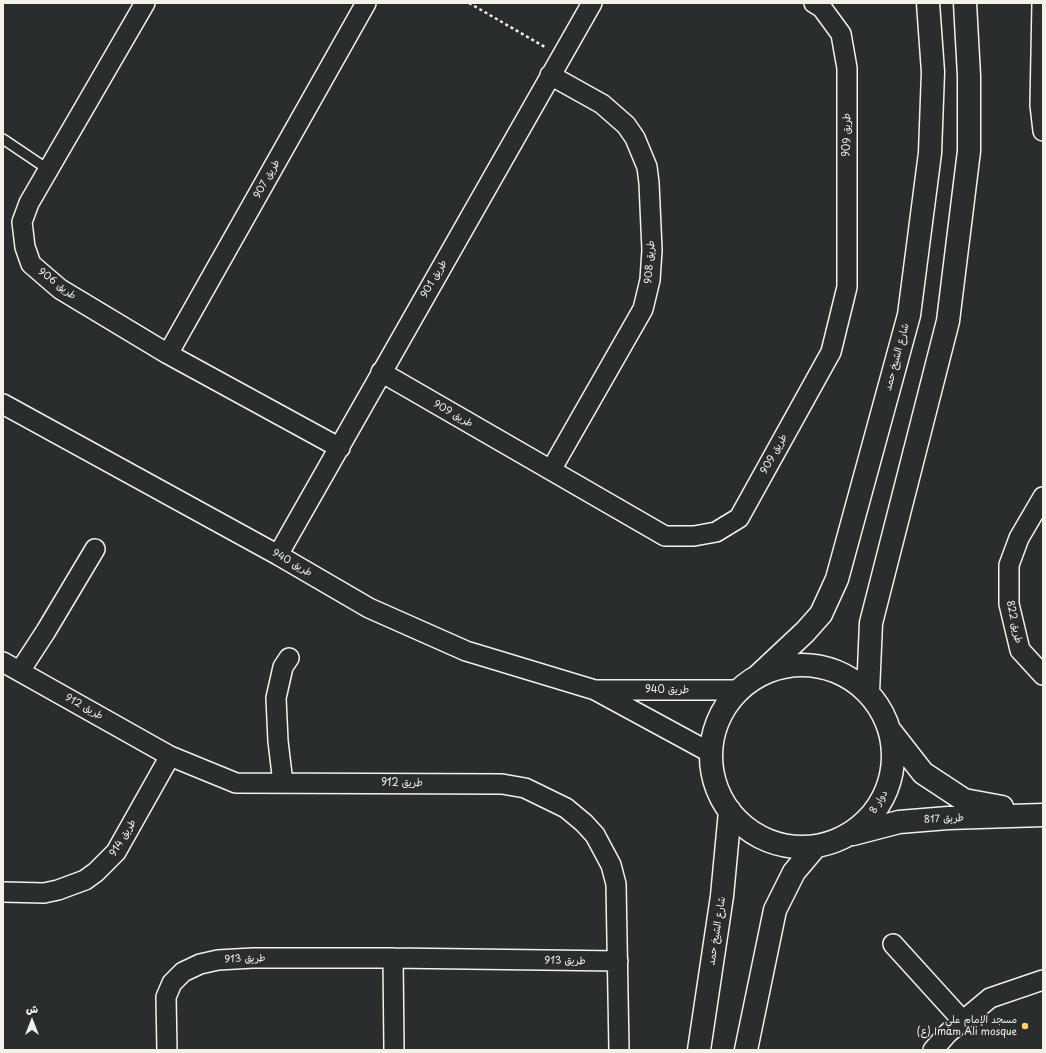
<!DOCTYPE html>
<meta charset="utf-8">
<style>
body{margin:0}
#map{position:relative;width:1046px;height:1053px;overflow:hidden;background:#2a2d2e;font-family:"Playpen Sans","Playpen Sans Arabic",sans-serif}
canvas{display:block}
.frame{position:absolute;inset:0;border:4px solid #f4f1e8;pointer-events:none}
.north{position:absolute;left:12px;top:1001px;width:40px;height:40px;-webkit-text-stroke:3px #2a2d2e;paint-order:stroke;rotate:0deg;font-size:11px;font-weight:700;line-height:16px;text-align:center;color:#f4f1e8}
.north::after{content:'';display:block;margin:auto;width:14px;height:18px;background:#f4f1e8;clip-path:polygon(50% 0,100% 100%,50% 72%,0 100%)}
</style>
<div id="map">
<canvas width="1046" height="1053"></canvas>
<div class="frame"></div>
<div class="north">ش</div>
</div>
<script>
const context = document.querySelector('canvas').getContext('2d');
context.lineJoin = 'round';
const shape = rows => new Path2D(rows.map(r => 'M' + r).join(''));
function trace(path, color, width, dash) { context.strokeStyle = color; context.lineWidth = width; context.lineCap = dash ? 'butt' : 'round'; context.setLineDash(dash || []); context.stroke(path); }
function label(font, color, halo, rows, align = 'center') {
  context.font = font + ' "Playpen Sans","Playpen Sans Arabic",sans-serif'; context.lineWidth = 3.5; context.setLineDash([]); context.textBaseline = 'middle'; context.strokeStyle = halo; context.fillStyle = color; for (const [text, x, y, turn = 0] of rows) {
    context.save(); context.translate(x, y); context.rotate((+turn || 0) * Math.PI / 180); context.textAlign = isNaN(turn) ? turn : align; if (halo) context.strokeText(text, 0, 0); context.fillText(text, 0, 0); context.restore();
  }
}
const service = shape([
 [3,139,49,170]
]);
const minor = shape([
 [145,3,29,203,22,222,25,247,31,264,60,289,168,354,340,448],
 [1042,3,1040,105,1043,131],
 [550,75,602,104,626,125,635,138,647,167,649,183,652,250,650,280,643,309,551,470],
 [168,354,366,3],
 [381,372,665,536,694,536,716,532,739,518,831,352,847,287,847,68,841,34,822,8,814,3],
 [3,404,278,555,369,608,466,651,595,690,711,753],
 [1043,497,1019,538,1009,565,1009,604,1020,650,1043,675],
 [278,555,592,3],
 [3,662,170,756,236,783,502,784,525,788,566,808,584,823,595,835,611,865,616,884,619,1050],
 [20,671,46,631,95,549],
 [596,690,739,690],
 [283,783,278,741,276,698,283,667,289,658],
 [3,892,44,893,58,890,85,880,96,872,116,852,170,756],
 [893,944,962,1020],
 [393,958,394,1050],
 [167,1050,166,997,172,983,183,972,200,964,218,960,253,958,393,958,618,961],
 [933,1050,948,1033,990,998,1043,980]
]);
const tertiary = shape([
 '711 756a91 91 0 1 1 182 0a91 91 0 1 1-182 0Z',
 [758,676,805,632,821,614,837,579,909,315,930,153,933,72,928,3],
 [868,692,871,623,948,321,969,151,969,76,965,3],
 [891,732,923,773,964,800,1002,807],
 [853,834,899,822,948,818,1043,815],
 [699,1050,722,896,730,811],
 [746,1050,775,910,794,872,816,846]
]);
trace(service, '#f4f1e8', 12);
trace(minor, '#f4f1e8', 22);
trace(tertiary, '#f4f1e8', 25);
trace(shape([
 [469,3,545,47]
]), '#f4f1e8', 2.5, [3, 3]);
trace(service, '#2a2d2e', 9);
trace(minor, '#2a2d2e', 19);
trace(tertiary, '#2a2d2e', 22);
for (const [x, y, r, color] of [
 [1025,1026,4,"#ffd166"]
]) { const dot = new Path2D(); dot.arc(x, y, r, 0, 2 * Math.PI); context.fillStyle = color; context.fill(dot); trace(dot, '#2a2d2e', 1.5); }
label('10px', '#f4f1e8', '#2a2d2e', [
 ["طريق 909",847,135,-90],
 ["طريق 907",267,179,-61],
 ["طريق 908",650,262,-86],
 ["طريق 901",434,279,-60],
 ["طريق 906",57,284,37],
 ["شارع الشيخ حمد",897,357,-75],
 ["طريق 909",453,414,30],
 ["طريق 909",774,454,-61],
 ["طريق 940",292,563,30],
 ["طريق 822",1014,622,78],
 ["طريق 940",667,690],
 ["طريق 912",84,707,29],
 ["طريق 912",402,783],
 ["دوار 8",879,802,-60],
 ["طريق 817",944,819,-3],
 ["طريق 914",123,838,-59],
 ["شارع الشيخ حمد",717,931,-81],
 ["طريق 913",245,959,-2],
 ["طريق 913",565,961,1]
]);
label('10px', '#f4f1e8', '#2a2d2e', [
 ["مسجد الإمام علي",1017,1020],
 ["(ع) Imam Ali mosque",1017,1032]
], 'right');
</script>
